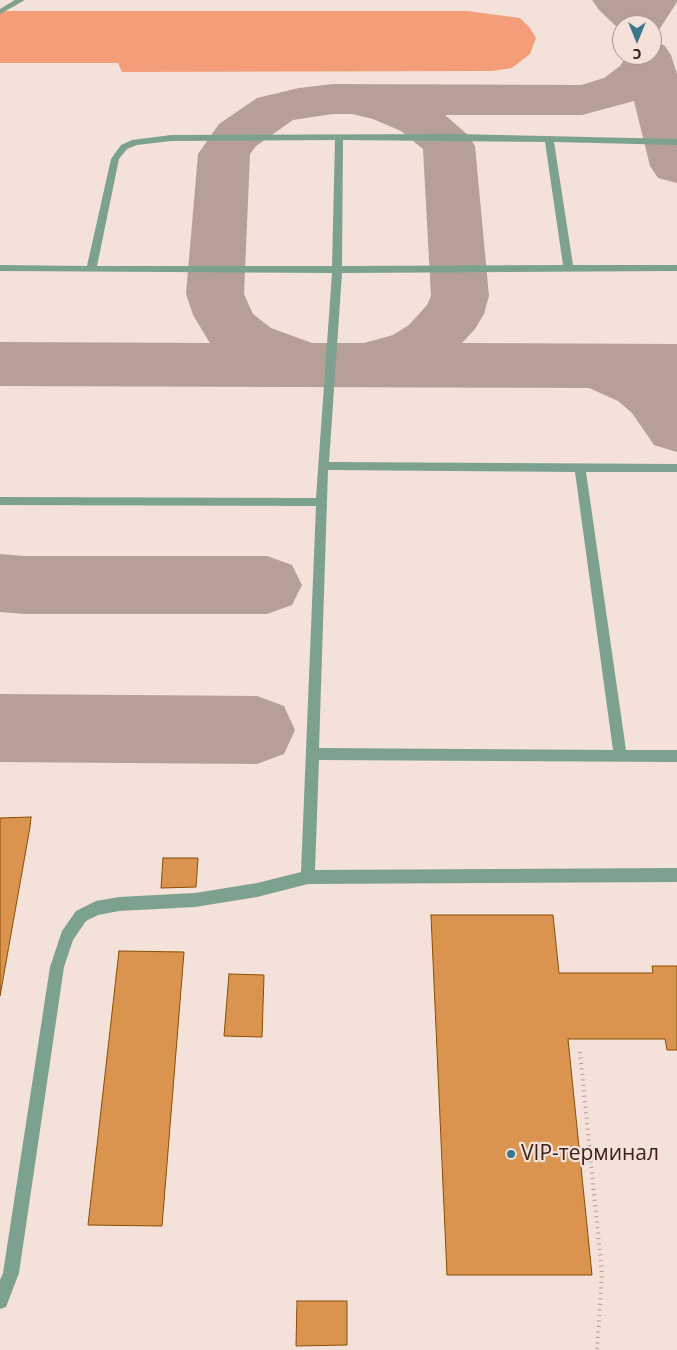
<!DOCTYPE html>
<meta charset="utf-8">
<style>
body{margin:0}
#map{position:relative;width:677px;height:1350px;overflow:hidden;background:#f3e1da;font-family:"Open Sans",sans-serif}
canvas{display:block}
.north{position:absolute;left:612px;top:15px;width:50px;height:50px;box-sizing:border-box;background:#f3e1da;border:1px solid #ab948a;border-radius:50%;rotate:180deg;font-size:14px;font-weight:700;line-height:20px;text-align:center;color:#3f2012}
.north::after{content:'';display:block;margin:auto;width:18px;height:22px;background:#39778d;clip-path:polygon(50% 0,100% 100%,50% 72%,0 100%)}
</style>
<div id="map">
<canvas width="677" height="1350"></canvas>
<div class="north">С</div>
</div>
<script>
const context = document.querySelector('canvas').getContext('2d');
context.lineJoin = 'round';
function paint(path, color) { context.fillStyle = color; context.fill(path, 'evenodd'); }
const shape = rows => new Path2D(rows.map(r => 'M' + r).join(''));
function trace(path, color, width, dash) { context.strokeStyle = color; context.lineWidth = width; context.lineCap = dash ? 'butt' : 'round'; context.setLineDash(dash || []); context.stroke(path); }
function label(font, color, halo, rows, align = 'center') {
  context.font = font + ' "Open Sans",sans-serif'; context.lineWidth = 4.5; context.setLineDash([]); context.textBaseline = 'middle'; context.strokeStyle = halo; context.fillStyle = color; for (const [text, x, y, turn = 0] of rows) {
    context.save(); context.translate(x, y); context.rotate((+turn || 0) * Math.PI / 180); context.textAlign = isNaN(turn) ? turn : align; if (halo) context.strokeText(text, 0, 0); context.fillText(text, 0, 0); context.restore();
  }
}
paint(shape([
 [0,11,467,11,520,18,530,28,536,38,530,54,512,68,492,71,122,72,118,63,0,63]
]), '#f39d79');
paint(shape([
 [592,0,677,0,677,2,657,33,652,34,652,25,622,25,622,32,599,10,592,0],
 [652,42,664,45,671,55,677,74,677,183,658,178,650,166,634,101,582,115,445,115,468,135,475,146,489,296,484,314,475,329,462,343,677,344,677,452,654,445,632,413,618,401,589,388,0,386,0,342,210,343,193,315,186,294,198,154,219,124,257,98,299,88,333,84,581,85,604,78,620,66,624,60,623,55,652,55,652,42],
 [333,114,352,114,373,119,401,131,423,149,431,296,427,305,409,325,393,335,364,343,312,343,271,328,253,314,244,294,250,154,256,146,293,120,333,114],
 [0,554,25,556,267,556,292,565,302,585,292,605,267,614,25,614,0,612,0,554],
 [0,694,257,696,284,706,295,730,284,754,257,764,0,762,0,694]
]), '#b69f96');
const building = shape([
 [31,817,30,827,0,996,0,818,31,817],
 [163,858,198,858,196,887,161,888,163,858],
 [431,915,553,915,559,973,653,973,652,966,677,966,677,1050,667,1050,665,1039,568,1039,592,1275,447,1275,431,915],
 [119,951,184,952,162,1226,88,1225,119,951],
 [229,974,264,975,262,1037,224,1036,229,974],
 [297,1301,347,1301,347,1345,296,1346,297,1301]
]);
paint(building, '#da944f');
trace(building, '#884f03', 1);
trace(shape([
 [580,1052,602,1274,597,1350]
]), '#b49d94', 4, [1, 4.5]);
paint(shape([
 [15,0,25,0,0,14,0,9,15,0],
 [456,134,677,139,677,145,554,142,573,265,677,265,677,271,342,273,329,462,677,464,677,472,586,472,626,750,677,750,677,762,319,760,315,870,677,868,677,882,308,884,257,897,195,907,119,911,98,915,86,921,73,940,64,967,19,1273,6,1307,0,1309,0,1280,3,1273,50,967,62,931,76,911,96,901,119,897,195,893,257,883,301,872,316,506,0,505,0,497,316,498,332,273,0,271,0,265,87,266,111,159,121,145,132,140,171,135,456,134],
 [335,140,332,266,97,266,119,159,127,149,137,145,171,141,335,140],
 [343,140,545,142,563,265,342,266,343,140],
 [328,470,575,472,613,750,319,748,328,470]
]), '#7ca28f');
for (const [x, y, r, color] of [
 [511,1154,5,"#39778d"]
]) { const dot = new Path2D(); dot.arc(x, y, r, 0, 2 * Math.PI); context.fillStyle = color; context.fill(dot); trace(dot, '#f3e1da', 2); }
label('21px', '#3f2012', '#f3e1da', [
 ["VIP-терминал",521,1154]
], 'left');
</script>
